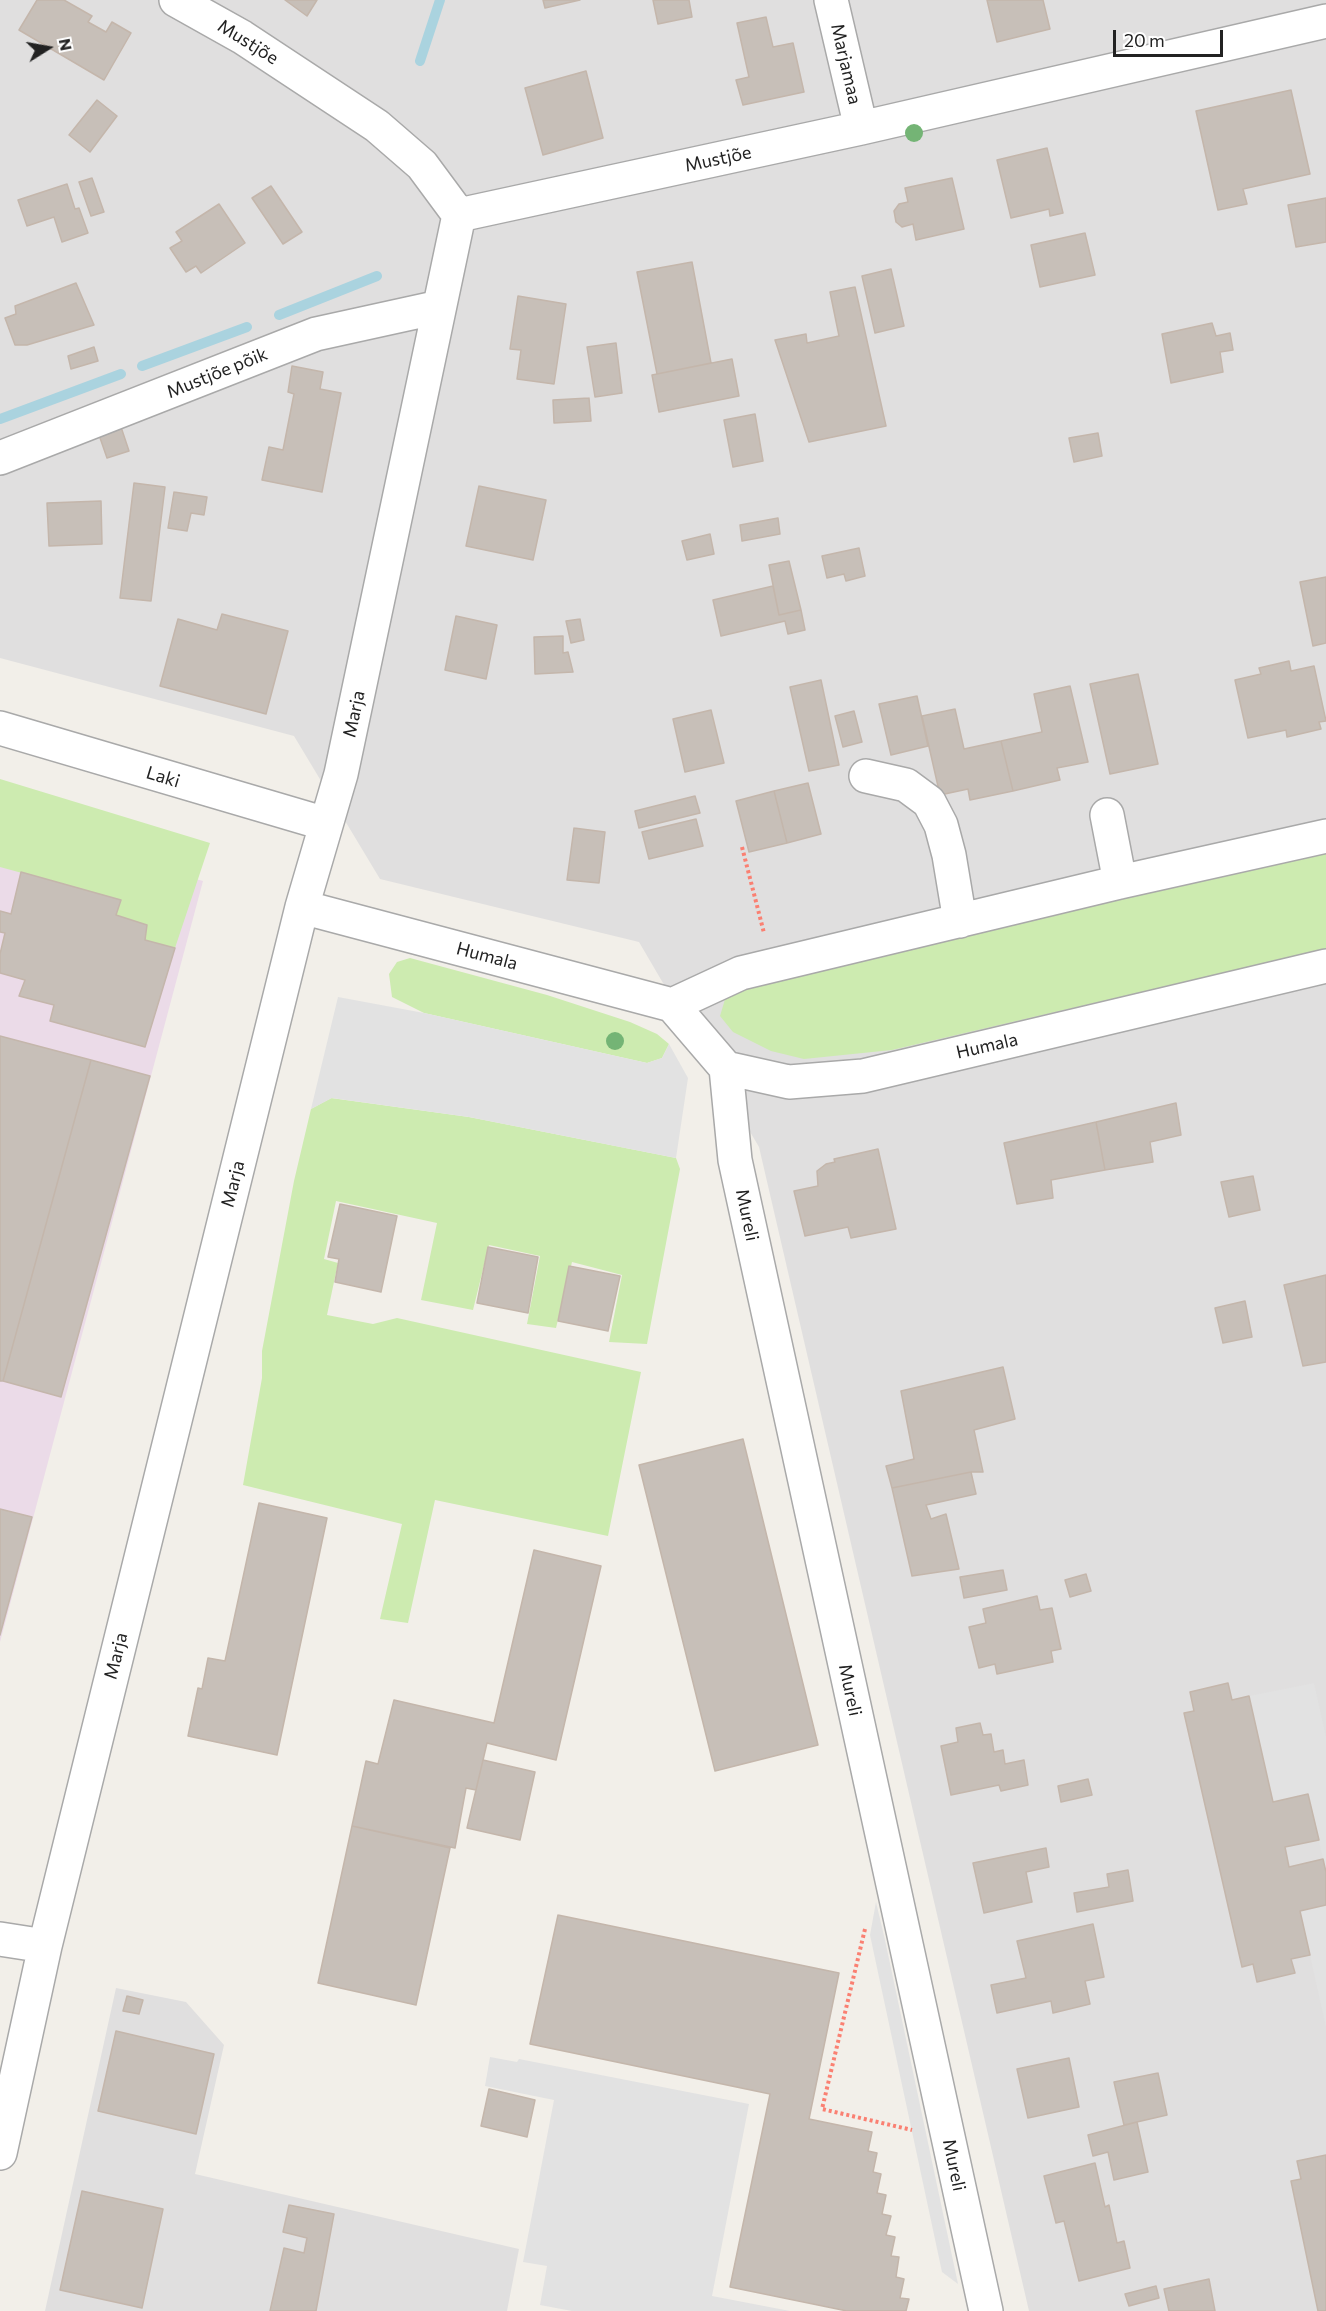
<!DOCTYPE html>
<meta charset="utf-8">
<style>
body{margin:0}
#map{position:relative;width:1326px;height:2311px;overflow:hidden;background:#f2efe9;font-family:Commissioner,sans-serif}
canvas{display:block}
.north{position:absolute;left:18px;top:18px;width:60px;height:60px;-webkit-text-stroke:4px #fff;paint-order:stroke;rotate:79deg;font-size:16px;font-weight:700;line-height:24px;text-align:center;color:#222}
.north::after{content:'';display:block;margin:auto;width:21px;height:27px;background:#222;clip-path:polygon(50% 0,100% 100%,50% 72%,0 100%)}
.scale{position:absolute;left:1113px;top:30px;width:110px;height:27px;box-sizing:border-box;border:3px solid #222;border-top:0;padding-left:8px;font-size:18px;line-height:21px;white-space:nowrap;color:#222;-webkit-text-stroke:4px #fff;paint-order:stroke}
</style>
<div id="map">
<canvas width="1326" height="2311"></canvas>
<div class="north">N</div>
<div class="scale">20 m</div>
</div>
<script>
const context = document.querySelector('canvas').getContext('2d');
context.lineJoin = 'round';
function paint(path, color) { context.fillStyle = color; context.fill(path, 'evenodd'); }
const shape = rows => new Path2D(rows.map(r => 'M' + r).join(''));
function trace(path, color, width, dash) { context.strokeStyle = color; context.lineWidth = width; context.lineCap = dash ? 'butt' : 'round'; context.setLineDash(dash || []); context.stroke(path); }
function label(font, color, halo, rows, align = 'center') {
  context.font = font + ' Commissioner,sans-serif'; context.lineWidth = 5; context.setLineDash([]); context.textBaseline = 'middle'; context.strokeStyle = halo; context.fillStyle = color; for (const [text, x, y, turn = 0] of rows) {
    context.save(); context.translate(x, y); context.rotate((+turn || 0) * Math.PI / 180); context.textAlign = isNaN(turn) ? turn : align; if (halo) context.strokeText(text, 0, 0); context.fillText(text, 0, 0); context.restore();
  }
}
paint(shape([
 [0,0,1326,0,1326,2311,1029,2311,759,1147,639,942,380,879,294,736,0,658],
 [116,1988,186,2002,224,2045,195,2174,519,2249,507,2311,45,2311]
]), '#e0dfdf');
paint(shape([
 [0,825,203,881,0,1642]
]), '#ebdbe8');
paint(shape([
 [0,779,210,843,175,948,145,940,147,925,116,915,121,900,0,867],
 [1326,850,1326,949,892,1050,804,1059,771,1051,733,1032,720,1016,726,996,735,988],
 [410,958,547,995,630,1022,657,1034,669,1044,662,1058,647,1063,424,1013,392,997,389,974,397,962],
 [331,1098,469,1117,676,1158,680,1169,647,1344,609,1342,622,1275,572,1262,556,1328,527,1324,540,1256,489,1245,473,1310,421,1300,437,1223,336,1201,324,1259,338,1263,327,1315,373,1324,397,1318,641,1372,608,1536,435,1500,408,1623,380,1619,402,1524,243,1485,262,1378,262,1351,294,1181,311,1109]
]), '#cdebb0');
paint(shape([
 [338,997,424,1013,647,1063,662,1058,669,1044,688,1078,676,1158,469,1117,332,1098,311,1109],
 [1314,1683,1326,1737,1326,1872,1308,1794,1273,1802,1249,1696],
 [876,1902,885,1940,958,2284,942,2272,870,1935],
 [1326,1905,1326,2027,1300,1911],
 [490,2057,517,2062,519,2059,749,2104,712,2296,790,2311,572,2311,540,2305,547,2266,523,2262,554,2100,485,2086]
]), '#e2e2e2');
trace(shape([
 [420,61,440,0],
 [279,315,377,276],
 [142,366,247,327],
 [0,419,121,374]
]), '#aad3df', 10);
const building = shape([
 [37,0,64,0,92,16,88,22,106,32,112,22,131,33,104,80,19,30,37,0],
 [285,0,317,0,307,16,285,0],
 [543,0,580,0,545,8,543,0],
 [653,0,689,0,692,17,658,24,653,0],
 [987,0,1043,0,1050,29,997,42,987,0],
 [766,17,773,47,793,43,804,92,743,105,736,80,749,77,737,23,766,17],
 [586,71,603,138,543,155,525,88,586,71],
 [1291,90,1310,174,1243,189,1247,204,1218,210,1196,111,1291,90],
 [97,100,117,116,90,152,69,135,97,100],
 [1047,148,1063,213,1050,216,1049,209,1011,218,997,160,1047,148],
 [92,178,104,212,91,216,79,182,92,178],
 [952,178,964,229,916,240,913,224,902,227,896,222,894,211,899,204,908,202,905,188,952,178],
 [67,184,75,209,79,208,88,233,62,242,54,217,27,226,18,200,67,184],
 [271,186,302,232,283,244,252,198,271,186],
 [1326,198,1326,242,1296,247,1288,205,1326,198],
 [219,204,245,243,201,273,196,266,186,272,170,248,182,241,176,232,219,204],
 [1085,233,1095,275,1040,287,1031,245,1085,233],
 [692,262,711,363,657,374,637,272,692,262],
 [891,269,904,326,875,333,862,276,891,269],
 [76,283,94,325,27,345,15,345,5,318,16,314,15,306,76,283],
 [855,287,886,426,809,442,775,340,806,334,807,343,839,336,830,292,855,287],
 [518,296,566,304,554,384,517,379,521,350,510,349,518,296],
 [1212,323,1216,336,1230,333,1233,350,1220,352,1223,372,1171,383,1162,334,1212,323],
 [616,343,622,393,595,397,587,347,616,343],
 [94,347,98,361,71,369,68,356,94,347],
 [732,359,739,396,659,412,652,375,732,359],
 [292,366,323,372,320,389,341,393,322,492,262,480,269,447,283,450,294,394,288,392,292,366],
 [589,398,591,421,554,423,553,400,589,398],
 [755,414,763,461,733,467,724,420,755,414],
 [120,424,129,451,107,458,98,432,120,424],
 [1098,433,1102,456,1074,462,1069,438,1098,433],
 [134,483,165,487,151,601,120,598,134,483],
 [479,486,546,500,533,560,466,546,479,486],
 [174,492,207,497,204,515,191,513,187,531,168,528,174,492],
 [101,501,102,544,49,546,47,503,101,501],
 [778,518,780,534,742,541,740,525,778,518],
 [710,534,714,554,687,560,682,541,710,534],
 [859,548,865,576,846,581,844,574,827,578,822,556,859,548],
 [789,561,801,610,779,615,769,565,789,561],
 [1326,577,1326,643,1313,646,1300,582,1326,577],
 [773,586,779,615,801,610,805,630,788,634,785,621,721,636,713,600,773,586],
 [222,614,288,631,266,714,160,686,178,619,217,630,222,614],
 [456,616,497,625,486,679,445,670,456,616],
 [580,619,584,640,571,643,566,621,580,619],
 [563,636,563,653,568,652,573,672,535,674,534,637,563,636],
 [1289,661,1291,671,1314,666,1326,721,1319,722,1321,729,1287,737,1286,730,1248,738,1235,680,1261,674,1259,668,1289,661],
 [1138,674,1158,764,1110,774,1090,684,1138,674],
 [821,680,839,765,809,771,790,687,821,680],
 [1070,686,1088,762,1057,768,1060,780,1013,791,1001,741,1042,732,1034,694,1070,686],
 [917,696,928,746,891,755,879,704,917,696],
 [955,709,964,749,1001,741,1013,791,970,800,968,789,940,795,922,716,955,709],
 [711,710,724,763,685,772,673,719,711,710],
 [854,711,862,742,843,747,835,716,854,711],
 [808,783,821,834,787,843,774,791,808,783],
 [774,791,787,843,749,852,736,801,774,791],
 [695,796,700,813,639,828,635,811,695,796],
 [696,819,703,846,649,859,642,832,696,819],
 [574,828,605,832,599,883,567,880,574,828],
 [21,872,121,900,116,915,147,925,145,940,175,948,145,1047,50,1021,54,1005,19,996,25,980,0,973,0,954,5,933,0,932,0,911,11,914,21,872],
 [0,1036,91,1060,3,1381,0,1381,0,1036],
 [91,1060,150,1076,61,1397,3,1381,91,1060],
 [1176,1103,1181,1135,1150,1142,1153,1162,1105,1170,1096,1122,1176,1103],
 [1096,1122,1105,1170,1051,1180,1053,1198,1017,1204,1004,1143,1096,1122],
 [878,1149,896,1229,851,1238,848,1227,805,1236,794,1191,818,1186,817,1171,826,1164,835,1162,834,1159,878,1149],
 [1253,1176,1260,1210,1229,1217,1221,1182,1253,1176],
 [340,1204,397,1216,381,1292,335,1282,339,1259,328,1257,340,1204],
 [488,1247,538,1257,528,1313,477,1303,488,1247],
 [569,1266,620,1276,608,1331,558,1321,569,1266],
 [1326,1275,1326,1362,1303,1366,1284,1285,1326,1275],
 [1245,1301,1252,1337,1223,1343,1215,1308,1245,1301],
 [1003,1367,1015,1419,974,1430,983,1472,971,1472,892,1488,886,1466,914,1459,901,1391,1003,1367],
 [743,1439,818,1745,715,1771,639,1465,743,1439],
 [971,1472,976,1494,926,1505,931,1519,946,1514,959,1569,912,1576,892,1488,971,1472],
 [259,1503,327,1518,277,1755,188,1736,198,1688,202,1689,208,1658,225,1661,259,1503],
 [0,1509,32,1517,0,1635,0,1509],
 [534,1550,601,1566,556,1760,487,1743,476,1790,466,1788,455,1848,352,1826,366,1761,378,1764,394,1700,494,1723,534,1550],
 [1003,1570,1007,1590,964,1598,960,1577,1003,1570],
 [1086,1574,1091,1591,1070,1597,1065,1580,1086,1574],
 [1037,1596,1040,1610,1052,1608,1061,1649,1051,1651,1053,1662,997,1674,995,1664,979,1668,969,1627,986,1623,983,1609,1037,1596],
 [1228,1683,1232,1700,1249,1696,1273,1802,1308,1794,1319,1840,1285,1847,1289,1867,1323,1859,1326,1872,1326,1905,1300,1911,1310,1955,1291,1959,1295,1973,1257,1982,1253,1964,1242,1967,1184,1713,1194,1711,1190,1692,1228,1683],
 [980,1723,983,1735,991,1734,994,1752,1003,1750,1005,1764,1024,1760,1028,1785,1001,1791,999,1785,951,1795,941,1746,958,1742,956,1728,980,1723],
 [483,1760,535,1772,520,1840,467,1828,483,1760],
 [1088,1779,1092,1795,1061,1802,1058,1786,1088,1779],
 [352,1826,450,1848,416,2005,318,1983,352,1826],
 [1046,1848,1049,1867,1026,1872,1032,1902,984,1913,973,1863,1046,1848],
 [1128,1870,1133,1901,1077,1912,1074,1893,1109,1887,1107,1874,1128,1870],
 [558,1915,839,1973,809,2119,872,2132,868,2151,877,2153,873,2172,881,2174,877,2193,886,2195,882,2214,891,2216,886,2235,895,2237,891,2256,899,2257,896,2277,904,2279,900,2298,909,2299,906,2311,847,2311,730,2287,770,2094,530,2044,558,1915],
 [1093,1924,1104,1977,1085,1981,1090,2004,1053,2013,1051,2001,997,2013,991,1985,1026,1978,1017,1941,1093,1924],
 [127,1996,143,2000,139,2014,123,2011,127,1996],
 [116,2031,214,2054,196,2134,98,2111,116,2031],
 [1069,2058,1079,2107,1028,2118,1017,2069,1069,2058],
 [1158,2073,1167,2115,1124,2125,1114,2082,1158,2073],
 [489,2089,535,2100,527,2137,481,2126,489,2089],
 [1137,2122,1148,2172,1114,2180,1108,2152,1093,2156,1088,2135,1137,2122],
 [1326,2155,1326,2311,1318,2311,1291,2181,1301,2179,1297,2161,1326,2155],
 [1095,2163,1105,2207,1109,2205,1117,2243,1124,2241,1130,2268,1079,2281,1064,2221,1056,2223,1044,2176,1095,2163],
 [82,2191,163,2209,142,2308,60,2290,82,2191],
 [289,2205,334,2214,316,2311,270,2311,284,2248,304,2253,307,2238,283,2232,289,2205],
 [1209,2279,1215,2311,1169,2311,1164,2289,1209,2279],
 [1156,2286,1159,2298,1129,2306,1125,2294,1156,2286]
]);
paint(building, '#c7bfb8');
trace(building, '#c4b6ab', 1.5);
const minor = shape([
 [176,0,242,37,377,126,422,165,459,215],
 [831,0,861,128],
 [459,215,861,128,1326,21],
 [0,458,316,334,439,307],
 [0,728,326,824],
 [866,776,906,785,929,802,941,825,949,855,960,921],
 [1107,815,1120,882],
 [302,907,672,1005,726,1068,789,1082,863,1076,1326,966],
 [672,1005,741,973,1120,882,1326,836],
 [726,1068,735,1160,986,2311],
 [0,1939,45,1946],
 [0,2153,45,1946,302,907,341,774,459,215]
]);
trace(minor, '#a9a9a9', 36);
trace(shape([
 [742,847,764,933],
 [865,1929,822,2109,912,2130]
]), '#fa8072', 4, [3, 3]);
trace(minor, '#fff', 33);
context.fillStyle = '#74b475';
for (const [x, y] of [
 [914,133],
 [615,1041]
]) { context.beginPath(); context.arc(x, y, 9, 0, 2 * Math.PI); context.fill(); }
label('18px', '#222', '#fff', [
 ["Mustjõe",248,42,32],
 ["Marjamaa",846,64,77],
 ["Mustjõe",718,159,-12],
 ["Mustjõe põik",217,373,-22],
 ["Marja",354,714,-78],
 ["Laki",163,777,17],
 ["Humala",487,956,15],
 ["Humala",987,1046,-13],
 ["Marja",233,1184,-76],
 ["Mureli",747,1215,78],
 ["Marja",116,1656,-76],
 ["Mureli",850,1690,78],
 ["Mureli",954,2165,78]
]);
</script>
